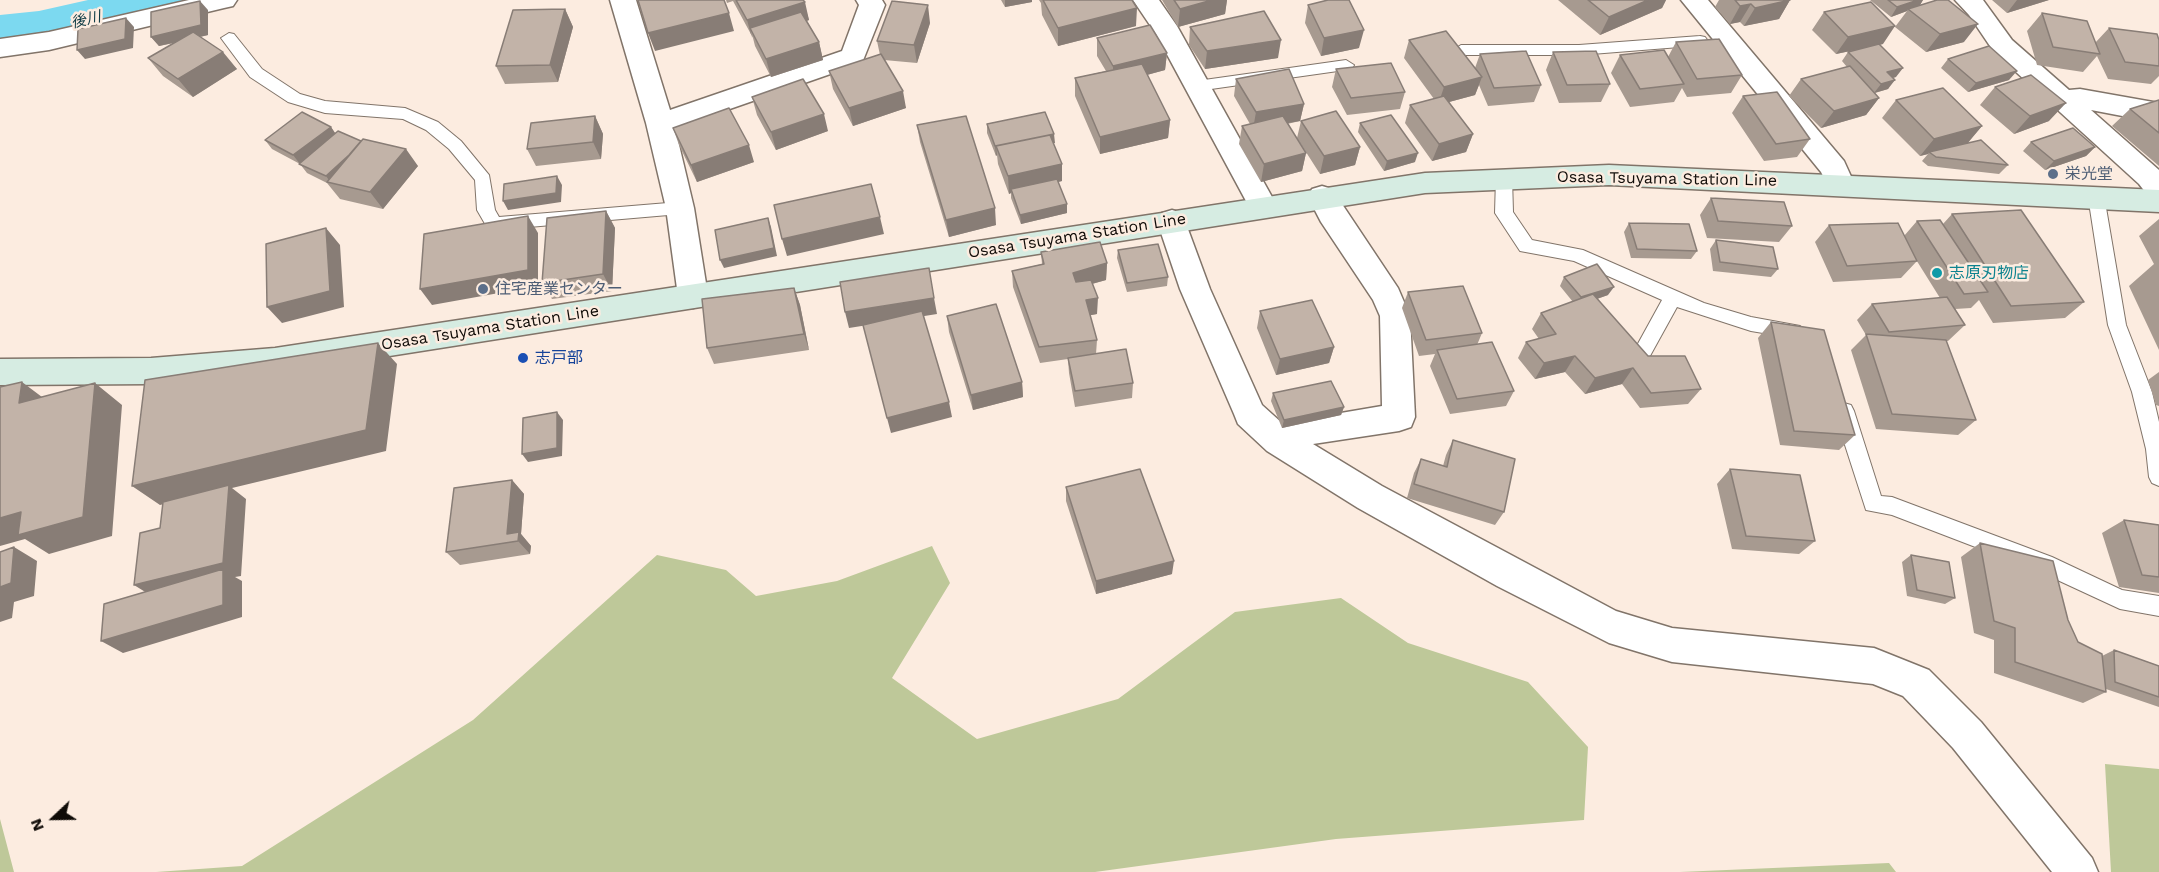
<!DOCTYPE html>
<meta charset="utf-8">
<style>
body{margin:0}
#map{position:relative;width:2159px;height:872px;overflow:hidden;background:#fcece0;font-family:"Work Sans",sans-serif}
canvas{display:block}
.north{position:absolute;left:24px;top:788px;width:60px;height:60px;-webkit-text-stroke:4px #fcece0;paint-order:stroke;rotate:248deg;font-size:16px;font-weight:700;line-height:24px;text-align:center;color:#0f0b07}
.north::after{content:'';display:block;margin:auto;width:21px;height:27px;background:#0f0b07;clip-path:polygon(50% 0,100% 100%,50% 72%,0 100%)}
</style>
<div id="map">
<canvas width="2159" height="872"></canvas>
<div class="north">N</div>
</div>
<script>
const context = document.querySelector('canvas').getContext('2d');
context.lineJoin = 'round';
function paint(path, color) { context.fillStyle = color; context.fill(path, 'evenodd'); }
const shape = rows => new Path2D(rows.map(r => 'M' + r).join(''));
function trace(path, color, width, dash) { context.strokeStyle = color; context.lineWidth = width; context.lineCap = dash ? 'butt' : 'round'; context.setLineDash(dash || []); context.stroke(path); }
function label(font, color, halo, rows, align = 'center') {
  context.font = font + ' "Work Sans","Noto Sans JP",sans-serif'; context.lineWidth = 5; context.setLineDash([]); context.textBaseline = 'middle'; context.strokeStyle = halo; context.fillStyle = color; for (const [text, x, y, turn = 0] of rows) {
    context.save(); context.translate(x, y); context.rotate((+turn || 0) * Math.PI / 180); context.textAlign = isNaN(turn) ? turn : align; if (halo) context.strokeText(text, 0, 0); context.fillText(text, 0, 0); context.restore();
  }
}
paint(shape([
 [932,546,950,583,892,678,977,739,1118,699,1235,612,1341,598,1408,643,1528,682,1588,747,1584,820,1336,839,1095,872,156,872,242,866,473,720,657,555,726,570,756,596,837,581],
 [2105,764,2159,769,2159,872,2111,872],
 [0,819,14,872,0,872],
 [1889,863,1896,872,1680,872]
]), '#bec899');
paint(shape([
 [88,0,200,0,192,13,39,51,0,55,0,15,39,11,88,0]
]), '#7cd9f0');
const lane = shape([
 [229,33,234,34,262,69,300,94,325,101,405,108,438,122,461,141,489,175,495,210,499,217,680,202,686,203,689,208,686,213,680,214,494,230,488,229,477,210,475,180,449,149,426,130,403,119,325,113,288,102,250,77,221,38,229,33],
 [1700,36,1705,37,1708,41,1705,45,1579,55,1461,55,1453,50,1461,45,1579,45,1700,36],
 [1346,60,1354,65,1352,69,1197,91,1189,86,1197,81,1346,60],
 [1504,172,1512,178,1513,212,1532,240,1583,250,1704,303,1751,317,1800,326,1802,331,1800,336,1793,338,1751,331,1677,307,1645,365,1638,368,1631,365,1629,360,1662,300,1574,261,1520,251,1495,213,1496,178,1504,172],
 [2096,190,2104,196,2126,325,2152,392,2159,422,2159,486,2152,483,2149,477,2146,449,2132,392,2108,325,2088,196,2096,190],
 [1844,403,1851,405,1854,411,1881,496,1892,497,2052,557,2122,590,2159,596,2159,616,2120,609,2038,571,1892,515,1866,510,1834,411,1837,405,1844,403]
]);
const street = shape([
 [189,0,237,0,233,6,224,8,49,50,0,57,0,39,49,32,189,0],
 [610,0,636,0,670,110,842,51,859,5,856,0,882,0,885,5,862,63,675,128,694,208,708,296,704,304,693,308,682,304,678,296,666,208,646,123,610,0],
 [1133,0,1159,0,1177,26,1277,206,1273,214,1263,217,1253,214,1156,34,1133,0],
 [1681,0,1708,0,1844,161,1854,183,1850,190,1840,193,1830,190,1821,172,1681,0],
 [1955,0,1983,0,2012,40,2069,90,2080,89,2159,103,2159,123,2091,110,2159,170,2159,201,2149,197,2139,184,1994,52,1969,15,1955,0],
 [1322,186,1332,189,1398,288,1410,316,1415,417,1411,427,1399,431,1313,444,1382,486,1616,611,1672,628,1874,648,1929,670,1981,722,2092,858,2098,872,2052,872,1953,748,1903,696,1873,684,1672,662,1609,643,1497,586,1358,508,1267,451,1238,424,1234,414,1180,289,1157,221,1162,213,1172,210,1182,213,1210,289,1262,405,1282,423,1382,406,1380,316,1373,300,1321,222,1308,197,1312,189,1322,186]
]);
const secondary = shape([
 [1609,165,2159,190,2159,212,1609,185,1425,193,275,374,151,384,0,385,0,359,151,358,275,348,1425,173,1609,165]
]);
trace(lane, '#817469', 2);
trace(street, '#817469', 3);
trace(secondary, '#817469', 3);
paint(lane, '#fff');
paint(street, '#fff');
paint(secondary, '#d6ece2');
paint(shape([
 [726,0,803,0,809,20,807,21,819,42,823,60,771,77,755,46,753,38,733,1,727,3],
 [1001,0,1032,0,1032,2,1005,7],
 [1039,0,1132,0,1136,26,1058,46,1042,15,1041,3],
 [1162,0,1227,0,1225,14,1178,27],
 [1558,0,1666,0,1662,8,1600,35],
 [1719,0,1790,0,1779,19,1744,26,1740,22,1730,24,1715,7],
 [1870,0,1923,0,1919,6,1964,42,1926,52,1895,27,1907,11,1891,17],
 [1992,0,2049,0,2007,13],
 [1308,5,1359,48,1321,56,1305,23],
 [565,9,573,27,558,82,505,84,496,66],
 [208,10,208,35,200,37,237,69,193,97,163,76,148,58,174,43,159,46,151,37],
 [1824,12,1883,44,1879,45,1896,77,1893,78,1888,89,1875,93,1879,98,1866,115,1821,128,1789,96,1801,79,1847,67,1842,61,1848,52,1855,50,1836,54,1812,30],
 [2042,13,2095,43,2109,28,2159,40,2159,76,2151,84,2108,79,2097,56,2083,72,2037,65,2027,31],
 [930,23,917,63,884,60,906,108,853,126,833,89,829,71,880,55,877,41],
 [1190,27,1278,58,1205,69,1189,45],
 [1097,38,1167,53,1165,70,1147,75,1170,120,1168,138,1100,154,1075,96,1075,78,1106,71,1097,56],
 [1409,40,1475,68,1480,54,1541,85,1534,102,1488,106,1479,85,1475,95,1449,102,1473,134,1466,152,1432,161,1405,123,1410,105,1434,99,1404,58],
 [1676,42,1742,75,1731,93,1687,97,1682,88,1674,102,1630,107,1611,73,1620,55,1668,57],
 [1553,52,1610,84,1601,102,1559,103,1546,70],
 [1948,59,2009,80,1968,92,1941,68],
 [1336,69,1405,92,1400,109,1347,115,1332,87],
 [1236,79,1304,104,1300,121,1287,124,1306,153,1302,171,1261,182,1239,144,1242,126,1250,124,1234,96],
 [1995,87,2049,121,2014,134,1980,105],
 [1743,96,1810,139,1797,157,1764,161,1732,113],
 [752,97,828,131,776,150,757,115],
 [1896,100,1982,126,1967,143,2008,165,1999,174,1928,166,1922,161,1928,154,1920,156,1882,118],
 [2159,100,2159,166,2112,126,2130,109],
 [595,116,603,134,601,159,536,166,527,149],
 [1301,121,1360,147,1355,165,1320,174,1297,138],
 [1360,123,1415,162,1384,171,1358,132],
 [987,124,1055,143,1053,143,1062,181,1058,182,1067,213,1021,224,1011,198,1011,193,1009,194,998,164,997,155,996,156,987,133],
 [917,125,996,225,949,237,920,142],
 [331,127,335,133,418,166,383,209,340,199,327,183,307,173,300,164,272,149,265,140],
 [673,128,754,162,697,182,679,145],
 [2031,142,2095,147,2086,156,2045,170,2023,151],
 [1711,198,1792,226,1779,242,1707,238,1700,215],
 [606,211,615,228,612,291,552,299,542,283],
 [1952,214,2084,302,2065,318,1993,323,1979,300,1971,308,1955,309,1965,325,1948,341,1946,341,1976,420,1958,435,1876,429,1851,350,1866,335,1857,320,1872,304,1940,298,1915,258,1917,261,1901,278,1833,282,1815,242,1829,225,1904,236,1917,221,1943,224],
 [2159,219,2159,350,2129,286,2154,264,2139,236],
 [1629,223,1697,251,1691,259,1631,258,1624,232],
 [1716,240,1778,269,1771,277,1713,271,1710,249],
 [1118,250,1168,277,1167,286,1127,292,1117,258],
 [1041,252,1107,263,1106,280,1092,284,1097,314,1090,315,1097,340,1096,354,1133,383,1132,398,1075,407,1069,373,1068,359,1040,363,1013,287,1012,271,1042,264],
 [1564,277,1608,295,1597,299,1648,356,1701,389,1688,404,1640,408,1622,384,1585,394,1565,372,1535,379,1518,358,1526,342,1539,339,1532,329,1541,313,1573,302,1560,286],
 [794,288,800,305,809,350,714,364,707,348],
 [1408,292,1482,333,1477,345,1514,391,1506,406,1450,414,1430,366,1435,354,1419,356,1402,308],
 [1260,311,1334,347,1329,363,1276,375,1257,328],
 [947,316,1022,382,1023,397,973,410,949,332],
 [1771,322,1855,435,1839,450,1780,445,1758,338],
 [2159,372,2159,406,2156,405,2148,380],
 [1273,393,1344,407,1341,415,1282,428,1271,401],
 [1453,440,1504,512,1495,525,1407,498,1414,473,1421,459,1443,466,1446,455],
 [1730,469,1815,541,1799,554,1732,549,1717,484],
 [512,480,524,494,521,534,531,546,530,554,460,565,446,552],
 [1066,487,1172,574,1096,594,1066,501],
 [2124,520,2159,525,2159,593,2119,587,2102,533],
 [1980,543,2068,620,2078,642,2102,656,2114,650,2159,666,2159,707,2106,689,2106,692,2083,703,1994,673,1994,640,1974,633,1961,557],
 [1911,555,1955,598,1945,604,1907,596,1902,562]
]), '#a79a90');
paint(shape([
 [1005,0,1032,0,1032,2,1005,7],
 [1212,0,1227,0,1225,14,1178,27,1180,9],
 [1648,0,1666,0,1662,8,1600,35,1609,17],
 [1790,0,1779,19,1744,26,1755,8],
 [1918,0,1923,0,1919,7,1908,9,1907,11,1891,17,1897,7],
 [2017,0,2049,0,2007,13],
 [200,1,208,10,208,35,159,46,151,37],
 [805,2,809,20,755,37,750,28,752,38,747,20],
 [1751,4,1740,22,1730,24,1740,6],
 [928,5,930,23,917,63,914,45],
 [1137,8,1136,26,1058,46,1058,28],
 [565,9,573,27,558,82,550,65],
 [729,13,734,31,655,51,648,33],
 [126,18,134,27,133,48,85,59,77,50],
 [1978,24,1964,42,1926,52,1940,34],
 [1895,26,1883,44,1836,54,1848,37],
 [1364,30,1359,48,1321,56,1324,38],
 [1281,40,1278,58,1205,69,1207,51],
 [819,42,823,60,771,77,766,59],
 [223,52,237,69,193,97,178,79],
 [1167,53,1165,70,1113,84,1113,66],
 [1903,68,1896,77,1880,81,1887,72],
 [2017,71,2009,80,1968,92,1976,83],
 [1482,77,1475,95,1438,105,1444,87],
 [1895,80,1888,89,1874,93,1881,84],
 [903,91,906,108,853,126,849,108],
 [1879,98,1866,115,1821,128,1834,111],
 [2066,103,2049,121,2014,134,2030,116],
 [1304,104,1300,121,1253,129,1256,112],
 [824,114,828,131,776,150,771,132],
 [595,116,603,134,601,159,593,142],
 [1170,120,1168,138,1100,154,1100,137],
 [1982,126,1967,144,1929,152,1928,154,1920,156,1934,139],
 [331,127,337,136,300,164,293,155],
 [1054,134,1055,143,1000,155,996,146,997,155,996,156,995,146],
 [1473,134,1466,152,1432,161,1439,144],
 [364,142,331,183,326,176],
 [749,145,754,162,697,182,691,165],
 [1360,147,1355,165,1320,174,1324,156],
 [2095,147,2086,156,2045,170,2054,161],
 [406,149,418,166,383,209,370,192],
 [1306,153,1302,171,1261,182,1264,164],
 [1418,153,1415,162,1384,171,1387,161],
 [1062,164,1062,181,1012,193,1011,189,1011,193,1009,194,1008,176],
 [557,176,562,185,561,202,508,210,503,201],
 [1067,204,1067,213,1021,224,1020,215],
 [995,208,996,225,949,237,946,220],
 [606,211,615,228,612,291,603,274],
 [528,216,538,233,538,286,432,305,420,289],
 [880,217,884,234,787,256,782,239],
 [768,218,771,227,777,256,724,268,720,260],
 [326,228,340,245,344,307,282,323,267,307],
 [1107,263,1106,280,1073,289,1073,273],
 [1614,287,1608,295,1576,306,1581,297],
 [794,288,800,305,809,350,804,334],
 [934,298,937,314,849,328,845,312],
 [1098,298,1097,314,1086,316,1086,300],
 [378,343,397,364,386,451,232,488,246,499,241,576,235,577,242,581,242,617,123,653,101,641,155,598,134,585,229,488,160,505,132,486],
 [1334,347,1329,363,1276,375,1280,359],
 [1575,356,1565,372,1535,379,1544,363],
 [1633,368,1622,384,1585,394,1595,378],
 [22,382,50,403,19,403],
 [1022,382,1023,397,973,410,971,395],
 [95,383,122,405,112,536,49,554,25,539,0,546,0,518],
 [949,402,952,417,891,433,887,418],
 [1344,407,1341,415,1282,428,1284,420],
 [557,412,563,420,562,456,528,462,522,454],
 [512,480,524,494,521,534,531,546,530,554,518,541,507,534],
 [14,547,37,561,34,596,14,602,12,618,0,622,0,587],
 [1174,561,1172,574,1096,594,1096,581]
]), '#887d76');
const building = shape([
 [638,0,724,0,729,13,648,33,638,0],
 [736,0,803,0,805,2,747,20,736,0],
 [1043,0,1132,0,1137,8,1058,28,1043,0],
 [1174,0,1212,0,1180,9,1174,0],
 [1328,0,1349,0,1364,30,1324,38,1308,5,1328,0],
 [1588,0,1648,0,1609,17,1588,0],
 [1735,0,1790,0,1755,8,1751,4,1740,6,1735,0],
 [1888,0,1918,0,1897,7,1888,0],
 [1937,0,1948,0,1978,24,1940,34,1908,9,1937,0],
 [200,1,201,25,151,37,151,12,200,1],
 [892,1,928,5,914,45,877,41,892,1],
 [1871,2,1895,26,1848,37,1824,12,1871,2],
 [565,9,550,65,496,66,513,10,565,9],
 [1264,11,1281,40,1207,51,1190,27,1264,11],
 [801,12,819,42,766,59,750,28,801,12],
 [2042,13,2087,21,2100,54,2053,47,2042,13],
 [126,18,125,39,77,50,78,29,126,18],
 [1150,25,1167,53,1113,66,1097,38,1150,25],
 [2109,28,2157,34,2159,40,2159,66,2125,62,2109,28],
 [1446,31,1482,77,1444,87,1409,40,1446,31],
 [193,32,223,52,178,79,148,58,193,32],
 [1719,39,1742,75,1697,79,1676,42,1719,39],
 [1879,44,1903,68,1887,72,1895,80,1881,84,1848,52,1879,44],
 [1989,46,2017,71,1976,83,1948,59,1989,46],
 [1664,50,1684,84,1640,89,1620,55,1664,50],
 [1526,51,1541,85,1494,88,1480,54,1526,51],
 [1596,51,1610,84,1567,85,1553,52,1596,51],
 [881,54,903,91,849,108,829,71,881,54],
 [1391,63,1405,92,1351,98,1336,69,1391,63],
 [1142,64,1170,120,1100,137,1075,78,1142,64],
 [1850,66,1879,98,1834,111,1801,79,1850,66],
 [1289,69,1304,104,1256,112,1236,79,1289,69],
 [2031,75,2066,103,2030,116,1995,87,2031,75],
 [803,79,824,114,771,132,752,97,803,79],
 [1943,88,1982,126,1934,139,1896,100,1943,88],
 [1777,92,1810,139,1776,144,1743,96,1777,92],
 [1444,96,1473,134,1439,144,1410,105,1444,96],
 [2159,100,2159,133,2130,109,2159,100],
 [729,108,749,145,691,165,673,128,729,108],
 [1336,111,1360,147,1324,156,1301,121,1336,111],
 [302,112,331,127,293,155,265,140,302,112],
 [1045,112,1054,134,995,146,987,124,1045,112],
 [1391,115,1418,153,1387,161,1360,123,1391,115],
 [595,116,593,142,527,149,531,123,595,116],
 [966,116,995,208,946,220,917,125,966,116],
 [1283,116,1306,153,1264,164,1242,126,1283,116],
 [2073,128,2095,147,2054,161,2031,142,2073,128],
 [338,131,361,141,349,155,326,176,299,164,338,131],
 [1050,135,1062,164,1008,176,996,146,1050,135],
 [363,139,406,149,370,192,327,182,363,139],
 [1981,140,2008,165,1936,157,1929,152,1981,140],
 [557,176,556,193,503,201,504,184,557,176],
 [1057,179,1067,204,1020,215,1011,189,1057,179],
 [871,184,880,217,782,239,774,205,871,184],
 [1711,198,1784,202,1792,226,1718,221,1711,198],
 [2021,210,2084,302,2011,306,1952,214,2021,210],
 [606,211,603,274,542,283,547,218,606,211],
 [528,216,528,270,420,289,424,234,528,216],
 [768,218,774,248,720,260,715,230,768,218],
 [1940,220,1988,292,1964,294,1917,221,1940,220],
 [1629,223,1689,224,1697,251,1637,249,1629,223],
 [1898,223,1917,261,1847,266,1829,225,1898,223],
 [326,228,330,291,267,307,266,244,326,228],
 [1716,240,1773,247,1778,269,1720,262,1716,240],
 [1100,242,1107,263,1073,273,1076,282,1091,280,1098,298,1086,300,1097,340,1039,347,1012,271,1044,264,1041,252,1100,242],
 [1158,244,1168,277,1127,283,1118,250,1158,244],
 [1597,264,1614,287,1581,297,1564,277,1597,264],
 [929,268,934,298,845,312,840,282,929,268],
 [1463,286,1482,333,1426,340,1408,292,1463,286],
 [794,288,804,334,707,348,702,299,794,288],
 [1593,294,1648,356,1685,356,1701,389,1651,393,1633,368,1595,378,1575,356,1544,363,1526,342,1556,334,1541,313,1593,294],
 [1947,297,1965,325,1889,332,1872,304,1947,297],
 [1312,300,1334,347,1280,359,1260,311,1312,300],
 [996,304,1022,382,971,395,947,316,996,304],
 [922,311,949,402,887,418,863,325,922,311],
 [1771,322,1824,330,1855,435,1794,431,1771,322],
 [1866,334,1946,340,1976,420,1892,414,1866,334],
 [1492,342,1514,391,1457,399,1437,350,1492,342],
 [378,343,366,430,132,486,145,380,378,343],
 [1126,349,1133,383,1075,391,1068,358,1126,349],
 [1331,381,1344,407,1284,420,1273,393,1331,381],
 [22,382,19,403,95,383,83,517,18,535,21,512,0,518,0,387,22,382],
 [557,412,557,448,522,454,523,418,557,412],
 [1453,440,1515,459,1504,512,1414,484,1421,459,1447,467,1453,440],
 [1140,469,1174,561,1096,581,1066,487,1140,469],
 [1730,469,1800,475,1815,541,1746,536,1730,469],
 [512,480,507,534,519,532,518,541,446,552,454,488,512,480],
 [229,485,223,563,134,585,140,533,160,528,163,502,229,485],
 [2124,520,2159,525,2159,577,2142,575,2124,520],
 [1980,543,2053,561,2068,620,2078,642,2102,654,2106,692,2015,662,2015,628,1994,621,1980,543],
 [14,547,11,583,0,587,0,552,14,547],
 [1911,555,1949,562,1955,598,1917,590,1911,555],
 [223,569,223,605,101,641,104,604,223,569],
 [2114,650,2159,666,2159,697,2115,682,2114,650]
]);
paint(building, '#c2b3a8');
trace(building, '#887d76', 1.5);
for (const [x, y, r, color] of [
 [2053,174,6,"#5c6f8a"],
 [1937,273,6,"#0f9aa8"],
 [483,289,6,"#5c6f8a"],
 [523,358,6,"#1a4fb4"]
]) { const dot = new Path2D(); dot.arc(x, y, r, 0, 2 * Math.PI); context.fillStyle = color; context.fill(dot); trace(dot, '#fcece0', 2); }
label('italic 15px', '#0e3b44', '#fcece0', [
 ["後川",86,20,-13]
]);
label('16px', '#4e5e75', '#fcece0', [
 ["栄光堂",2065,174],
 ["住宅産業センター",495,289]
], 'left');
label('16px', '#0f0b07', '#fcece0', [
 ["Osasa Tsuyama Station Line",1667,179,1],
 ["Osasa Tsuyama Station Line",1077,236,-9],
 ["Osasa Tsuyama Station Line",490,328,-9]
]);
label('16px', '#0d838f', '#fcece0', [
 ["志原刃物店",1949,273]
], 'left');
label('16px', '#164399', '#fcece0', [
 ["志戸部",535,358]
], 'left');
</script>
